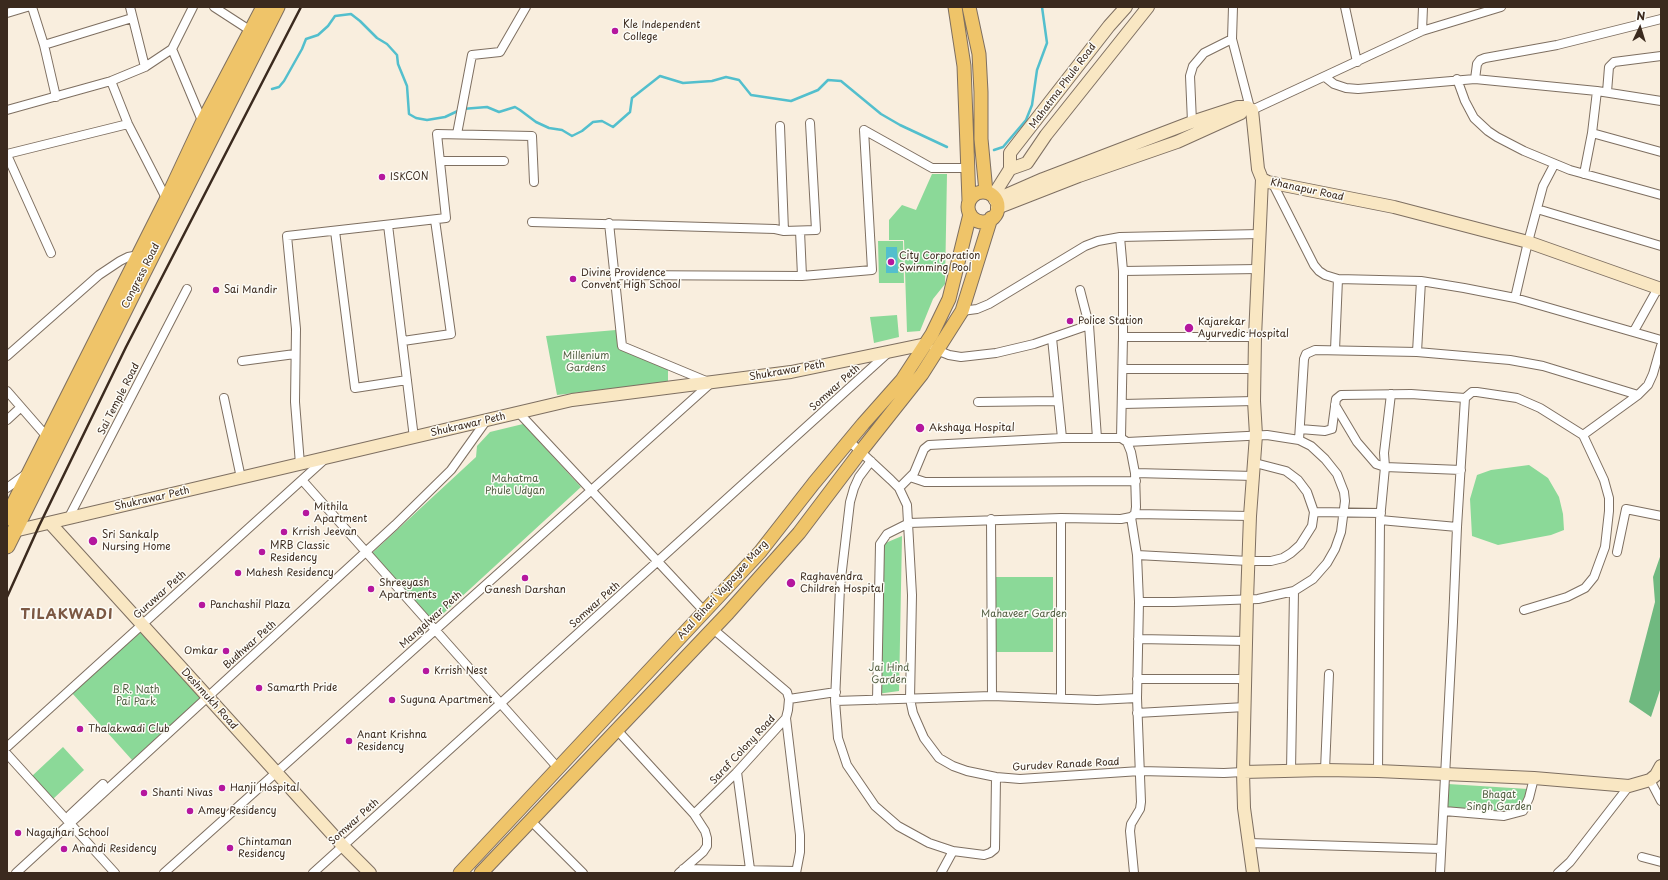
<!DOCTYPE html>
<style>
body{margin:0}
#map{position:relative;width:1668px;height:880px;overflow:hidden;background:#f9eede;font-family:"Playpen Sans",sans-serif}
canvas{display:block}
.frame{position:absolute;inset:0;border:8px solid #3b2a1e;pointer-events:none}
.north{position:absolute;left:1620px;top:8px;width:40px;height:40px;-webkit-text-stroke:3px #fdfcf7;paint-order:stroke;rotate:4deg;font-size:11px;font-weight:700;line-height:16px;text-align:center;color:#3b2a1e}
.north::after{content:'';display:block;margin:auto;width:14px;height:18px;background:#3b2a1e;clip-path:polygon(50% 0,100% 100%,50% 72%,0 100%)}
</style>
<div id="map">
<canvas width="1668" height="880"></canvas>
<div class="frame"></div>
<div class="north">N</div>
</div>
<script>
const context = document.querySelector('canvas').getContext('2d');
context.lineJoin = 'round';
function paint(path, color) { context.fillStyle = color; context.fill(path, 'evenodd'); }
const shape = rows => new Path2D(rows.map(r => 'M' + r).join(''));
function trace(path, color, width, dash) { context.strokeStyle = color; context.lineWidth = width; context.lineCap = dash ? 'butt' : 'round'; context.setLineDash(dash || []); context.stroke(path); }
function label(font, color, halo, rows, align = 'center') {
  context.font = font + ' "Playpen Sans",sans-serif'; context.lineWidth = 3; context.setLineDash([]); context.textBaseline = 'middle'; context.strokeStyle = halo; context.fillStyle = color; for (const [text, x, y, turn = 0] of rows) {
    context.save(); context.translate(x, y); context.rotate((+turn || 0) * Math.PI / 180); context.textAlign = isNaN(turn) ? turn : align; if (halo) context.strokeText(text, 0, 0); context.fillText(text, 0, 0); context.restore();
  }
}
paint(shape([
 [932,174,947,174,945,284,933,299,920,331,907,332,904,240,889,240,889,220,902,205,916,210],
 [878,241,903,241,904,283,879,283],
 [897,315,899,337,874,343,870,317],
 [616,330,618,347,668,368,668,382,557,395,546,336],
 [523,424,581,487,433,623,370,555,476,457,477,446,490,432],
 [1529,465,1548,478,1559,497,1563,514,1564,530,1551,535,1498,545,1472,536,1470,499,1477,475,1491,470],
 [902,536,899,691,877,694,883,544],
 [995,577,1053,577,1053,652,994,652],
 [142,631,202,697,132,760,72,693],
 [63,747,84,770,53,799,32,776],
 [1448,784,1528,789,1521,808,1503,814,1447,809]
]), '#8bd998');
paint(shape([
 [1661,554,1661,687,1651,717,1629,702,1655,602,1653,577]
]), '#70b980');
paint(shape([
 [886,247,897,247,898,273,886,273]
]), '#53bfcd');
trace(shape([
 [272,89,279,87,284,81,302,49,306,39,318,35,328,26,335,16,351,14,360,21,377,38,387,44,397,55,398,64,407,86,409,114,416,118,427,120,445,117,462,109,487,107,499,112,515,107,520,110,536,122,549,128,562,130,572,136,582,131,593,122,602,121,613,127,630,112,632,98,660,76,683,83,712,81,726,77,739,80,751,95,791,101,818,90,828,80,841,81,881,114,900,125,947,147],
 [994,150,1003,147,1026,120,1032,105,1037,70,1047,43,1042,7]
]), '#53bfcd', 2.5);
const street = shape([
 [32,7,44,45,56,97],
 [130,7,145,67],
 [214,7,251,31],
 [1233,7,1232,39,1250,108],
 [1345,7,1357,62],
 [7,13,27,7],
 [1422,31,1423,7],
 [44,45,132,18],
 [172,49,203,123],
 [1325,77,1334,84,1346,88,1358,89,1475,79,1597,91,1661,101],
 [1457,79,1465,101,1474,118,1488,131,1497,137,1524,151,1570,170,1661,195],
 [1475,79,1477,64,1480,60,1485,58,1557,45,1661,19],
 [111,81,128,124,167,200],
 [1607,92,1609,67,1614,62,1661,56],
 [7,110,111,81,145,67,172,49,193,7],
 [1252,110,1422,31,1501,7],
 [1192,122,1190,76,1193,66,1204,53,1232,39],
 [780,126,784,231],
 [864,130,932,168,967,168],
 [1592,133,1661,152],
 [457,134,472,55,500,52,526,7],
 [7,154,128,124],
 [7,155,51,253],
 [440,161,504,161],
 [1584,174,1592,133,1597,91],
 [1273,184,1314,265,1319,271,1325,275,1338,279,1421,281,1464,288,1515,298,1661,340],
 [1537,209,1661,246],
 [532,222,775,229,784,231,816,230,810,123],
 [388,225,414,438],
 [335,231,355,388,407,380],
 [800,231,802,276],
 [1120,237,1123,271,1123,337,1121,438],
 [1123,271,1258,269],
 [615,275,802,276,872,270,864,130],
 [1080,290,1089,325,1097,438],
 [1515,298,1528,242,1543,186,1554,165],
 [962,311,977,309,989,304,1085,246,1098,241,1120,237,1260,234],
 [1634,331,1658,288],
 [1123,337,1255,337],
 [1052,338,1062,438],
 [403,341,451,334,435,220],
 [934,349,949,355,961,357,996,353,1034,344,1089,325],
 [1335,350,1338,279],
 [1417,352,1421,281],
 [7,356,99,275,120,261,128,257,139,255],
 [242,361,295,354],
 [1123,369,1255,369],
 [7,391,48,438],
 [224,398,241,478],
 [978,402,1057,401],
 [1123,404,1254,401],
 [1335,405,1357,442,1376,464,1385,467,1461,470],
 [519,413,704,611],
 [7,420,20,408],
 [1300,429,1325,431,1332,429,1336,399,1341,395,1411,394,1465,398],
 [1299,440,1304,359,1306,354,1315,350,1417,352,1510,360,1543,366,1638,395],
 [849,441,891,480,899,488,907,505,912,595,910,699,913,713,924,738,939,758,953,766,967,771,996,777,1020,779,1140,771,1224,773,1243,772],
 [1127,442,1267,435,1299,440,1311,446,1325,459,1337,474,1344,492,1345,501,1341,532,1335,549,1327,563,1313,579,1294,591,1258,599,1174,602,1139,602],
 [871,461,859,477,854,488,850,502,840,587,835,701,838,738,847,765,875,806,898,826,929,843,953,851,984,855,990,853,995,849,996,777],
 [300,464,295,402,296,329,287,236,446,218,437,134,532,136,534,182],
 [1135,473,1254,476],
 [910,477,925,482,944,482,1136,481],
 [302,480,558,768],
 [7,488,26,474],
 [1314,512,1381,513],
 [1135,514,1250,516],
 [1131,517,1137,555,1139,602,1137,698,1141,802,1140,809,1131,824,1130,831,1134,873],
 [68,519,187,289],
 [991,519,992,696],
 [1380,520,1457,527],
 [1617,552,1626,509,1661,516],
 [1137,555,1249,561,1271,561,1283,558,1291,553,1300,545,1312,526,1314,512,1307,492,1298,480,1286,471,1255,463],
 [1524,610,1567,597,1585,588,1594,577,1605,547,1609,511,1609,498,1604,480,1583,435,1638,395,1648,385,1653,374,1661,346],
 [1138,639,1247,641],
 [1137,679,1246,679],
 [1061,698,1061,518],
 [789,699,836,692],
 [877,700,880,544,887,534,909,523,1061,518,1121,519,1131,517,1135,514,1136,507,1135,473,1131,452,1127,442,1121,438,1062,438,929,445,924,449,914,473,899,488],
 [835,701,992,696,1097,700,1137,698],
 [1137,713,1245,707],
 [786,718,800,835,800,852,796,873],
 [617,730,694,814,705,831,707,838,707,846,703,852,679,873],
 [7,747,325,459],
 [7,754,115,873],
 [1325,770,1329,674],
 [1291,771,1294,591],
 [1378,771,1380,520,1385,467,1384,453,1391,394],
 [737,772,750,869],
 [1650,780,1661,801],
 [1444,811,1504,816,1523,811,1529,798,1534,778],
 [694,814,737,772,786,718,788,710,789,699,787,692,713,629],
 [70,815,103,784],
 [531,821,583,873],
 [1249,843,1441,849],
 [1642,857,1661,862],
 [683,869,796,871],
 [16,873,395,525,451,470,486,421],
 [164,873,711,383,622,346,609,223],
 [313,873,889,352],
 [941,873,953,851],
 [1440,873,1453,622,1457,527,1465,398,1472,392,1477,392,1517,398,1540,408,1583,435],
 [1558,873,1570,862,1629,786]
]);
const secondary = shape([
 [1010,169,1010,153,1109,26,1126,7],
 [993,196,1010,169,1027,163,1046,135,1148,7],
 [995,200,1043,179,1192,122,1238,107,1247,107,1252,110,1258,169,1262,179,1268,182,1394,207,1528,242,1661,289],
 [997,208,1079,176,1177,142,1241,113],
 [50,523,343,846,370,873],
 [14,531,572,400,791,372,926,344],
 [1243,772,1325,770,1378,771,1534,778,1629,786,1650,780,1656,775,1661,766],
 [1253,873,1244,808,1243,772,1247,600,1250,516,1256,435,1254,401,1255,337,1262,179]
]);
const primary = shape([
 [955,7,964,66,969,201],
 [969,7,979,54,981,92,981,139,986,192],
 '968 207a15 15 0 1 1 30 0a15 15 0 1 1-30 0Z',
 [460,873,760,552,814,483,863,424,902,380,932,334,949,299,970,214],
 [481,873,728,613,799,533,861,451,922,374,962,311,991,218]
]);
const highway = shape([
 [7,518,167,200,203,123,264,7],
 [7,546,142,275,277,7]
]);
trace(street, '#7e6f61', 10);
trace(secondary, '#7e6f61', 14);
trace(primary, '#7e6f61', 15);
trace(highway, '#7e6f61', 17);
trace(street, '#fff', 8);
trace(secondary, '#f9e7c3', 12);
trace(primary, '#efc469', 13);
trace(highway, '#efc469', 15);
trace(shape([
 [7,597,39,526,126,347,301,7]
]), '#3b2a1e', 2.5);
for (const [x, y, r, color] of [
 [615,31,4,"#b5179e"],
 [382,177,4,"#b5179e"],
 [891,262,4,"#b5179e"],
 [573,279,4,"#b5179e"],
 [216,290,4,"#b5179e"],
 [1070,321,4,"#b5179e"],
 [1189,328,5,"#b5179e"],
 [920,428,5,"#b5179e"],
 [306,513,4,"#b5179e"],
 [284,532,4,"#b5179e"],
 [93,541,5,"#b5179e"],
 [262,552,4,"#b5179e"],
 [238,573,4,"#b5179e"],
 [525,578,4,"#b5179e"],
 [791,583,5,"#b5179e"],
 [371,589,4,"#b5179e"],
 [202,605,4,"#b5179e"],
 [226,651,4,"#b5179e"],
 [426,671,4,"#b5179e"],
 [259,688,4,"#b5179e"],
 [392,700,4,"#b5179e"],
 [80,729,4,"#b5179e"],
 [349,741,4,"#b5179e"],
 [222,788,4,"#b5179e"],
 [144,793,4,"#b5179e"],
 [190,811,4,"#b5179e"],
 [18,833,4,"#b5179e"],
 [230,848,4,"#b5179e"],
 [64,849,4,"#b5179e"]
]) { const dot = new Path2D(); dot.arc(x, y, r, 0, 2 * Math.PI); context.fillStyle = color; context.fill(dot); trace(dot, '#fdfcf7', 1.5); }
label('10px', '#3b2a1e', '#fdfcf7', [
 ["Kle Independent",623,25],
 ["College",623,37],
 ["ISKCON",390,177],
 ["City Corporation",899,256],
 ["Swimming Pool",899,268],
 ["Divine Providence",581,273],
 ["Convent High School",581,285],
 ["Sai Mandir",224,290],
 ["Police Station",1078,321],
 ["Kajarekar",1198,322],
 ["Ayurvedic Hospital",1198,334],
 ["Akshaya Hospital",929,428],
 ["Mithila",314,507],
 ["Apartment",314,519],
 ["Krrish Jeevan",292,532],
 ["Sri Sankalp",102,535],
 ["Nursing Home",102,547],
 ["MRB Classic",270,546],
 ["Residency",270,558],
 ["Mahesh Residency",246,573],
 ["Raghavendra",800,577],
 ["Children Hospital",800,589],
 ["Shreeyash",379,583],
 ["Apartments",379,595],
 ["Ganesh Darshan",525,590,"center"],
 ["Panchashil Plaza",210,605],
 ["Omkar",218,651,"right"],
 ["Krrish Nest",434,671],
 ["Samarth Pride",267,688],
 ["Suguna Apartment",400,700],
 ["Thalakwadi Club",88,729],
 ["Anant Krishna",357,735],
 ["Residency",357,747],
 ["Hanji Hospital",230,788],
 ["Shanti Nivas",152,793],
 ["Amey Residency",198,811],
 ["Nagajhari School",26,833],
 ["Chintaman",238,842],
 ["Residency",238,854],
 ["Anandi Residency",72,849]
], 'left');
label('10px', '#3b2a1e', '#fdfcf7', [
 ["Mahatma Phule Road",1063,86,-53],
 ["Khanapur Road",1307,190,12],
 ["Congress Road",141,276,-63],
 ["Shukrawar Peth",787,371,-10],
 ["Somwar Peth",835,388,-42],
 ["Sai Temple Road",119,399,-63],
 ["Shukrawar Peth",468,425,-13],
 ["Shukrawar Peth",152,499,-13],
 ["Atal Bihari Vajpayee Marg",723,590,-48],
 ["Guruwar Peth",160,595,-42],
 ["Somwar Peth",595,605,-42],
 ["Mangalwar Peth",431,620,-42],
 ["Budhwar Peth",250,645,-42],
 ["Deshmukh Road",209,699,48],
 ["Saraf Colony Road",743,750,-47],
 ["Gurudev Ranade Road",1066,765,-3],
 ["Somwar Peth",354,822,-42]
]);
label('10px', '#535f43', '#fdfcf7', [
 ["Millenium",586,356],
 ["Gardens",586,368],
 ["Mahatma",515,479],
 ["Phule Udyan",515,491],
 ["Mahaveer Garden",1024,614],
 ["Jai Hind",889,668],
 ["Garden",889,680],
 ["B.R. Nath",136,690],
 ["Pai Park",136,702],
 ["Bhagat",1499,795],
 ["Singh Garden",1499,807]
]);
context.letterSpacing = '1px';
label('bold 14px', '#7c5843', '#fdfcf7', [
 ["TILAKWADI",67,615]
]);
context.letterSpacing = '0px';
</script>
